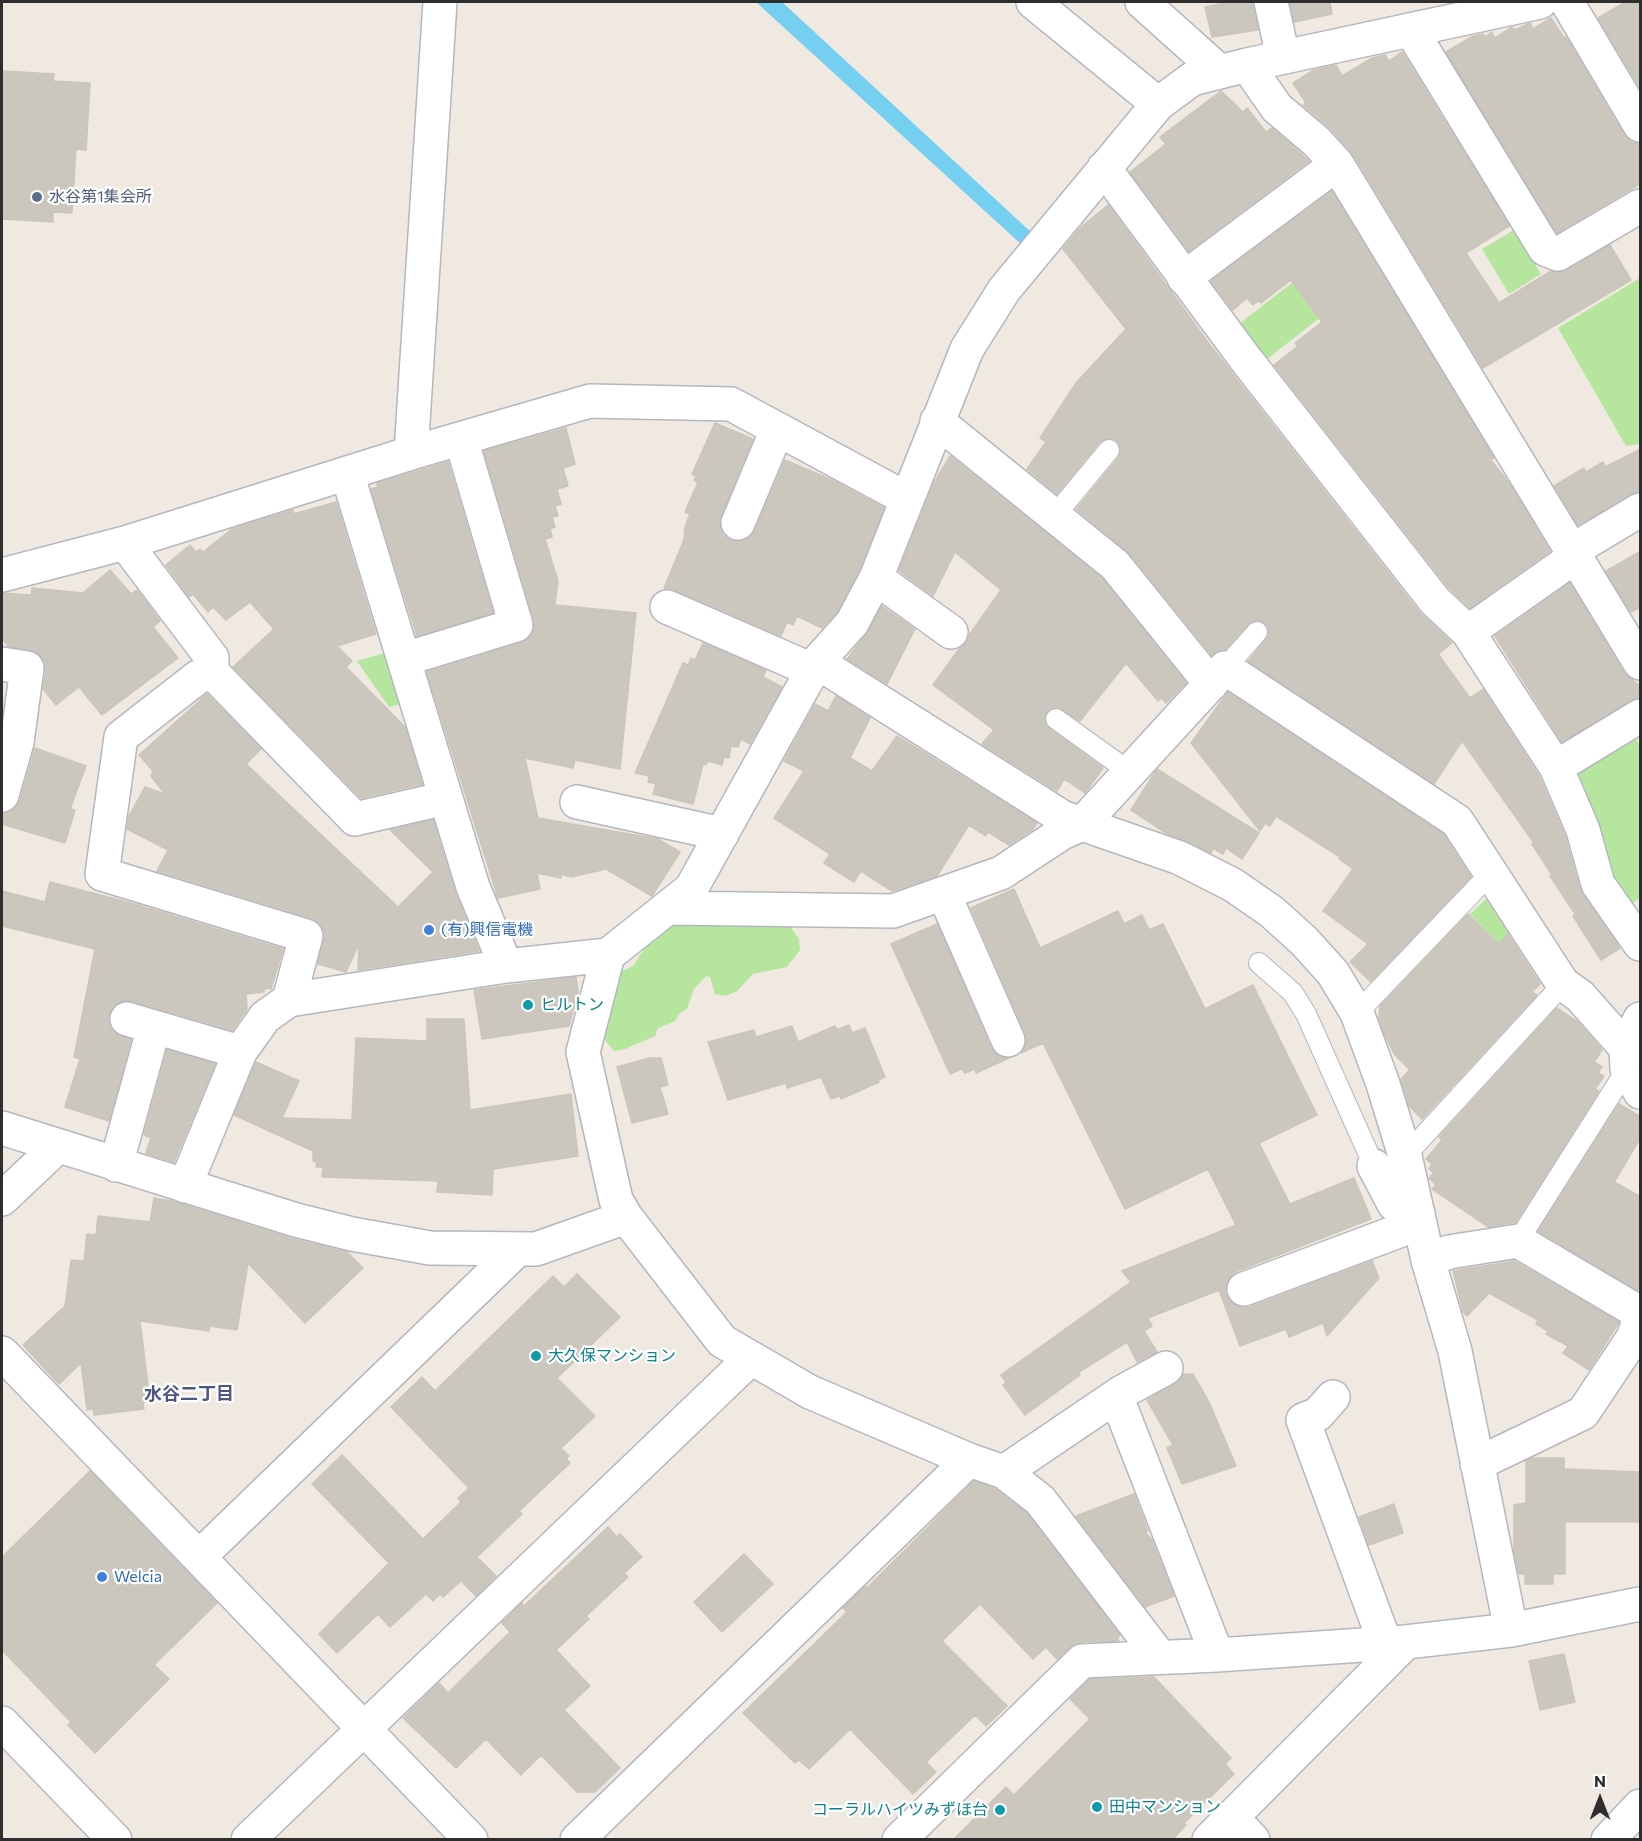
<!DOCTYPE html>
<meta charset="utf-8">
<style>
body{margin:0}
#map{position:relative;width:1642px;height:1841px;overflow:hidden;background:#efe9e1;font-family:Commissioner,sans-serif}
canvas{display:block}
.frame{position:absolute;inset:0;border:3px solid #2e2e2e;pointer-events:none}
.north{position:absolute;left:1570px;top:1769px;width:60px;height:60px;-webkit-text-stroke:4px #fff;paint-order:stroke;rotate:0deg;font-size:16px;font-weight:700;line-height:24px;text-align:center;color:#2e2e2e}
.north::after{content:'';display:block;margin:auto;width:21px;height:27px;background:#2e2e2e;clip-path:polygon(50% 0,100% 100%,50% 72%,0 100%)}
</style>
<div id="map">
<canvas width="1642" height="1841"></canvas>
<div class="frame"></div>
<div class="north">N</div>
</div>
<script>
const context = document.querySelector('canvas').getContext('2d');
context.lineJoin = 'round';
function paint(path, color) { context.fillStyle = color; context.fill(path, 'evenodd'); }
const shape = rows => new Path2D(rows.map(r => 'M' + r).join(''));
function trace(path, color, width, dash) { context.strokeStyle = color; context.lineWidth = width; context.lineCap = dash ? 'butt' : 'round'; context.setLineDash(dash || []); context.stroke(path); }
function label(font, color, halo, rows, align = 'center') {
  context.font = font + ' Commissioner,"Noto Sans JP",sans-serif'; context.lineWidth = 4.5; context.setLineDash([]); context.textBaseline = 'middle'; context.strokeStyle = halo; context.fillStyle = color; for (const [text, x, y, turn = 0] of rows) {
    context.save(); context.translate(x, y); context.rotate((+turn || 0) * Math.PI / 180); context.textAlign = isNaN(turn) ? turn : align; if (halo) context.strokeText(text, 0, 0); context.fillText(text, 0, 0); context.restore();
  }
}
paint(shape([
 [1514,230,1541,274,1509,294,1482,249],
 [1307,271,1335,306,1262,363,1234,328],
 [1640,278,1640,444,1626,446,1558,328],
 [388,652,404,703,389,707,357,661],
 [1635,736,1640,747,1640,898,1629,906,1613,880,1577,784,1581,766],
 [1487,898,1500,903,1515,927,1499,943,1470,914],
 [677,922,789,925,799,939,800,950,787,967,753,974,737,991,726,996,715,994,710,977,706,976,694,989,687,1009,680,1013,675,1021,658,1028,655,1036,625,1049,614,1051,604,1039,604,1027,617,978,622,971,633,966,653,936]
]), '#b6e59e');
paint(shape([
 [756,2,782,2,1032,233,1022,245]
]), '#75cff0');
const building = shape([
 [1230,2,1253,2,1258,30,1212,37,1205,7,1230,2],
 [1290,2,1330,2,1332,14,1294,22,1290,2],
 [1626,2,1641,2,1641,89,1598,18,1626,2],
 [1551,18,1564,38,1566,37,1624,135,1631,142,1641,144,1641,183,1557,233,1446,52,1473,36,1483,34,1485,37,1492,32,1495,38,1512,27,1515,30,1530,23,1533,29,1551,18],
 [1402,52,1509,226,1466,253,1499,303,1551,271,1567,270,1610,245,1631,280,1483,368,1353,154,1331,129,1303,105,1306,103,1293,83,1314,70,1336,65,1342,76,1372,58,1385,55,1389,61,1402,52],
 [2,71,54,74,53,81,90,83,86,150,76,149,72,213,53,212,53,222,2,219,2,71],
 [1221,91,1243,112,1247,108,1266,132,1272,128,1309,161,1189,251,1130,172,1166,144,1160,137,1221,91],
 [1332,191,1494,458,1491,460,1509,483,1550,551,1470,608,1449,588,1274,365,1298,346,1295,343,1322,322,1291,280,1261,303,1259,300,1253,305,1247,298,1233,310,1211,281,1332,191],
 [1108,205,1210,345,1420,613,1452,643,1438,654,1470,698,1483,689,1539,776,1565,836,1580,889,1620,948,1601,960,1573,916,1575,914,1550,876,1552,875,1532,844,1534,843,1462,741,1434,784,1248,661,1269,635,1264,623,1253,621,1225,650,1212,655,1129,553,1076,509,1119,457,1120,446,1116,440,1105,439,1100,442,1057,494,1027,469,1046,442,1040,438,1076,383,1126,329,1063,249,1080,228,1108,205],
 [715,423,753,439,721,516,720,526,723,535,730,540,741,541,749,538,755,531,785,460,832,480,884,508,859,570,837,612,822,628,797,616,793,625,787,622,781,636,674,590,664,588,684,540,685,527,690,514,685,512,698,482,694,480,696,476,692,474,715,423],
 [566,428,575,464,563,468,568,486,557,489,561,504,555,506,558,516,552,517,555,527,550,529,552,537,545,539,558,581,555,605,636,613,620,769,575,760,573,768,525,758,538,818,658,839,680,852,652,896,606,869,571,877,561,874,561,878,537,873,540,889,498,898,427,672,521,643,530,637,534,629,534,620,484,451,566,428],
 [1641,449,1641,490,1578,525,1554,486,1584,468,1586,472,1603,462,1605,467,1641,449],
 [950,456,1102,578,1186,683,1166,703,1162,698,1158,701,1126,663,1080,721,1058,707,1047,712,1044,718,1049,728,1103,768,1085,793,1064,779,1057,791,982,744,994,730,933,685,959,649,966,642,970,634,1001,590,955,552,933,596,899,571,934,483,950,456],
 [448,462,493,613,417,636,371,489,378,487,377,483,448,462],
 [336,502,376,634,337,646,352,661,346,667,405,727,422,784,361,798,233,667,274,629,250,602,226,620,213,607,208,612,193,594,189,597,166,565,190,545,196,552,200,549,203,552,232,529,293,510,294,514,336,502],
 [1641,551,1641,607,1631,612,1606,571,1641,551],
 [110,570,131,594,137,590,160,621,153,627,178,658,102,715,79,687,56,705,43,689,46,670,45,662,39,654,8,646,2,638,2,593,31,595,32,588,83,593,110,570],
 [1570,583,1624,673,1641,687,1641,697,1630,700,1562,742,1495,636,1570,583],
 [882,606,915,629,887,684,847,659,868,632,882,606],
 [703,643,766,670,763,677,782,687,750,744,741,739,738,747,731,746,729,758,724,757,722,765,708,761,706,765,703,764,693,804,653,794,656,784,648,782,649,776,635,773,683,663,688,665,691,658,695,660,703,643],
 [1228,692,1443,834,1471,877,1371,982,1350,962,1368,944,1323,911,1353,869,1339,859,1340,857,1276,816,1270,826,1265,823,1260,831,1191,743,1228,692],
 [207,694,261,749,246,764,398,907,433,872,390,830,433,820,455,892,479,951,358,970,359,944,346,972,318,964,324,932,320,923,312,918,157,871,168,850,127,829,129,816,145,787,165,794,151,776,153,771,139,755,207,694],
 [836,696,870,718,850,758,872,771,897,736,1037,823,1032,830,1009,845,988,832,986,836,969,825,937,876,892,891,861,871,854,882,824,863,830,854,774,818,804,771,784,761,815,704,828,711,836,696],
 [35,748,86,766,70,809,75,810,65,843,2,824,2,813,15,809,20,801,35,748],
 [1157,769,1259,833,1242,859,1226,848,1223,854,1213,848,1211,853,1165,833,1131,810,1157,769],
 [50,882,131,903,283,949,271,989,265,988,264,992,246,994,247,1009,232,1030,132,1001,123,1001,115,1005,109,1014,109,1024,114,1032,131,1040,109,1121,65,1107,80,1059,74,1057,95,949,2,926,2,891,45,902,50,882],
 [1014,889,1040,948,1118,911,1124,924,1142,915,1149,930,1163,924,1205,1009,1253,985,1317,1115,1259,1143,1290,1204,1354,1178,1371,1219,1237,1271,1229,1278,1225,1287,1226,1295,1233,1304,1242,1308,1250,1307,1372,1261,1379,1278,1327,1336,1323,1323,1289,1337,1286,1329,1240,1346,1219,1290,1148,1318,1152,1326,1144,1331,1157,1352,1137,1362,1127,1342,1079,1372,1080,1375,1025,1415,1003,1385,1006,1382,1001,1375,1131,1282,1122,1271,1236,1225,1208,1169,1125,1209,1043,1043,1021,1053,1026,1043,1025,1032,971,908,1014,889],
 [1468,914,1499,944,1508,934,1540,984,1532,992,1537,995,1422,1119,1409,1106,1401,1079,1410,1070,1395,1055,1385,1036,1379,1018,1380,1006,1468,914],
 [937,924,991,1048,997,1055,1009,1058,976,1073,975,1069,965,1073,962,1069,950,1074,891,944,937,924],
 [576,977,578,991,569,1026,482,1039,474,990,576,977],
 [1557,1008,1578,1022,1602,1050,1594,1062,1602,1067,1598,1073,1604,1076,1595,1089,1599,1091,1516,1222,1488,1227,1432,1189,1436,1185,1429,1178,1434,1173,1429,1169,1432,1164,1426,1159,1442,1140,1439,1137,1557,1008],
 [427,1019,464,1019,470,1110,571,1094,578,1156,493,1169,492,1195,437,1192,438,1181,322,1177,323,1167,316,1167,317,1162,313,1161,313,1151,234,1115,256,1062,299,1081,282,1118,352,1120,356,1038,427,1041,427,1019],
 [849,1025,852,1033,865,1028,885,1077,878,1080,879,1082,841,1099,840,1096,831,1099,821,1077,787,1088,786,1083,728,1100,708,1042,754,1030,756,1037,792,1026,798,1042,835,1026,837,1030,849,1025],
 [167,1050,215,1064,174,1162,146,1153,151,1138,144,1135,167,1050],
 [649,1058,661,1058,668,1085,660,1087,668,1114,632,1123,617,1067,649,1058],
 [1619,1104,1641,1117,1641,1137,1614,1182,1641,1197,1641,1289,1637,1290,1538,1231,1619,1104],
 [154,1198,172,1201,290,1238,347,1252,363,1268,305,1323,248,1263,237,1330,210,1326,209,1331,140,1321,150,1401,143,1403,144,1409,94,1415,93,1409,87,1410,81,1363,59,1384,23,1345,65,1306,71,1260,84,1261,87,1234,96,1235,98,1216,150,1222,154,1198],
 [1514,1261,1619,1322,1589,1370,1563,1353,1568,1346,1546,1334,1548,1331,1536,1324,1538,1320,1489,1293,1467,1316,1463,1312,1453,1271,1514,1261],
 [577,1274,620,1317,557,1378,595,1416,561,1448,569,1456,566,1459,570,1463,519,1511,522,1514,477,1557,496,1576,476,1596,461,1581,443,1597,440,1594,433,1601,426,1594,390,1627,378,1614,337,1653,319,1634,389,1563,312,1484,342,1455,423,1539,461,1502,458,1498,469,1488,391,1407,422,1377,435,1391,553,1276,564,1287,577,1274],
 [1183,1374,1193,1374,1209,1402,1236,1466,1182,1484,1167,1448,1173,1445,1147,1400,1175,1384,1183,1374],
 [1533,1458,1564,1458,1564,1469,1641,1472,1641,1522,1565,1522,1565,1574,1553,1574,1553,1584,1525,1584,1525,1574,1519,1574,1514,1550,1514,1505,1526,1503,1526,1461,1533,1458],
 [90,1471,217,1603,154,1665,169,1679,95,1753,68,1725,71,1722,2,1650,2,1557,90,1471],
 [974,1481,995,1489,1027,1513,1120,1635,1117,1638,1119,1641,1080,1642,1069,1648,1057,1659,1046,1647,1033,1659,980,1604,942,1641,1007,1706,986,1726,975,1715,926,1762,936,1772,913,1794,850,1729,809,1769,799,1760,795,1763,743,1713,847,1612,843,1608,866,1586,867,1588,974,1481],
 [1134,1494,1148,1531,1145,1532,1152,1540,1174,1596,1145,1607,1076,1516,1134,1494],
 [1394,1504,1403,1533,1369,1545,1359,1517,1394,1504],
 [608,1527,617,1537,620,1534,642,1557,624,1573,628,1577,586,1616,589,1619,556,1650,590,1686,564,1710,620,1768,595,1792,577,1792,541,1755,521,1775,486,1739,456,1768,403,1718,439,1683,448,1693,510,1632,502,1623,522,1603,524,1606,608,1527],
 [744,1554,773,1584,722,1632,694,1602,744,1554],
 [1564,1654,1575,1702,1540,1710,1529,1661,1564,1654],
 [1154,1677,1231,1758,1225,1764,1234,1774,1184,1823,1186,1825,1173,1839,954,1839,1006,1787,1014,1795,1090,1719,1070,1699,1090,1679,1154,1677]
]);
paint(building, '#cbc7bf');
trace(building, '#cbc5ba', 1.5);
const service = shape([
 [1056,514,1109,450],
 [1225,668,1257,632],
 [1056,719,1131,773],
 [1259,963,1293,993,1306,1014,1374,1166],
 [1357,1013,1491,873],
 [1405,1156,1563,984],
 [1518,1241,1627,1069]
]);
const minor = shape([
 [1033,2,1158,104],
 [1142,2,1219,71],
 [1271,2,1283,57],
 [1567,2,1640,125],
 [1411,30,1545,249,1558,254,1640,206],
 [1247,65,1277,108,1317,142,1337,164,1640,663],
 [1104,168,1247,361,1435,601,1468,632,1556,767,1583,830,1598,884,1640,944],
 [1184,278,1337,164],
 [937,421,1115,565,1211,684],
 [411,453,440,2],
 [347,473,473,887,506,966],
 [738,523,777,430],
 [125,543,212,658,212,672,355,819,446,798],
 [1573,550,1640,510],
 [2,575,125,543,411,453,590,401,731,404,907,499],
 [876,578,951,632],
 [667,607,812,670],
 [1468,632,1576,556],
 [405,659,516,625,461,439],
 [817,662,1062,817,1180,858,1233,885,1272,912,1304,941,1333,973,1357,1013,1383,1084,1405,1156,1428,1260,1455,1351,1511,1630],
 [2,664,27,668,17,742,2,795],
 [212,672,198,677,121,737,102,874,306,936,289,1000],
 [1556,767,1640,716],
 [577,802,722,834],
 [944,894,1008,1040],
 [670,908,893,911,1001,873,1062,833,1082,824,1225,668,1457,821,1563,984,1580,996,1626,1048],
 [127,1019,240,1052],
 [1640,1019,1626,1048,1627,1069,1640,1092],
 [2,1128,296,1220,352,1234,430,1248,536,1249,626,1217,722,1341,810,1392,969,1460,1004,1472,1040,1500,1160,1657],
 [116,1165,154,1027],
 [1374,1166,1394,1204,1418,1213],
 [185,1186,240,1052,265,1017,289,1000,506,966,608,955],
 [2,1199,57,1147],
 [626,1217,616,1200,583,1052,608,955,691,889,817,662,852,623,876,578,967,349,1004,290,1158,104,1192,79,1247,65,1540,2],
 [1428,1260,1449,1252,1518,1241,1640,1313],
 [1244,1289,1420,1223],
 [2,1353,471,1840],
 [1333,1397,1318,1414,1303,1420,1385,1643],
 [1108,1404,1122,1411,1217,1655],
 [1477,1464,1583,1413,1633,1338,1640,1317],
 [1004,1472,1122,1392,1166,1368],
 [200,1556,516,1251],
 [1231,1817,1253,1840],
 [248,1840,750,1359],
 [577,1840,969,1460],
 [899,1840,1082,1661,1217,1655,1406,1642,1511,1630,1640,1604]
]);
const tertiary = shape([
 [2,1723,115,1840],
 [1209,1840,1406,1642],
 [1608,1840,1640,1806]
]);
trace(service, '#b4b7c1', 22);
trace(minor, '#b4b7c1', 36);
trace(tertiary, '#b4b7c1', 36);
trace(service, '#fff', 20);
trace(minor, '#fff', 33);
trace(tertiary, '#fff', 33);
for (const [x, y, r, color] of [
 [37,197,6,"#5c6f8a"],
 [429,930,6,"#3f7fe0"],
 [528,1005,6,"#0f9aa8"],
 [536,1356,6,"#0f9aa8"],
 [102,1577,6,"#3f7fe0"],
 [1097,1807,6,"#0f9aa8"],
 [1000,1810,6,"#0f9aa8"]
]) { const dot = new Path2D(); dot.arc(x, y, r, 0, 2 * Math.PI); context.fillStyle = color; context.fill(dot); trace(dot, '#fff', 2); }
label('16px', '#4e5e75', '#fff', [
 ["水谷第1集会所",49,197]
], 'left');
label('16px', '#366cbe', '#fff', [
 ["(有)興信電機",441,930],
 ["Welcia",114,1577]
], 'left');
label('16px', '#0d838f', '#fff', [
 ["ヒルトン",540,1005],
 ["大久保マンション",548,1356],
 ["田中マンション",1109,1807],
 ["コーラルハイツみずほ台",988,1810,"right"]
], 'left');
label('bold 18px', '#4d5680', '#fff', [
 ["水谷二丁目",189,1394]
]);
</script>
